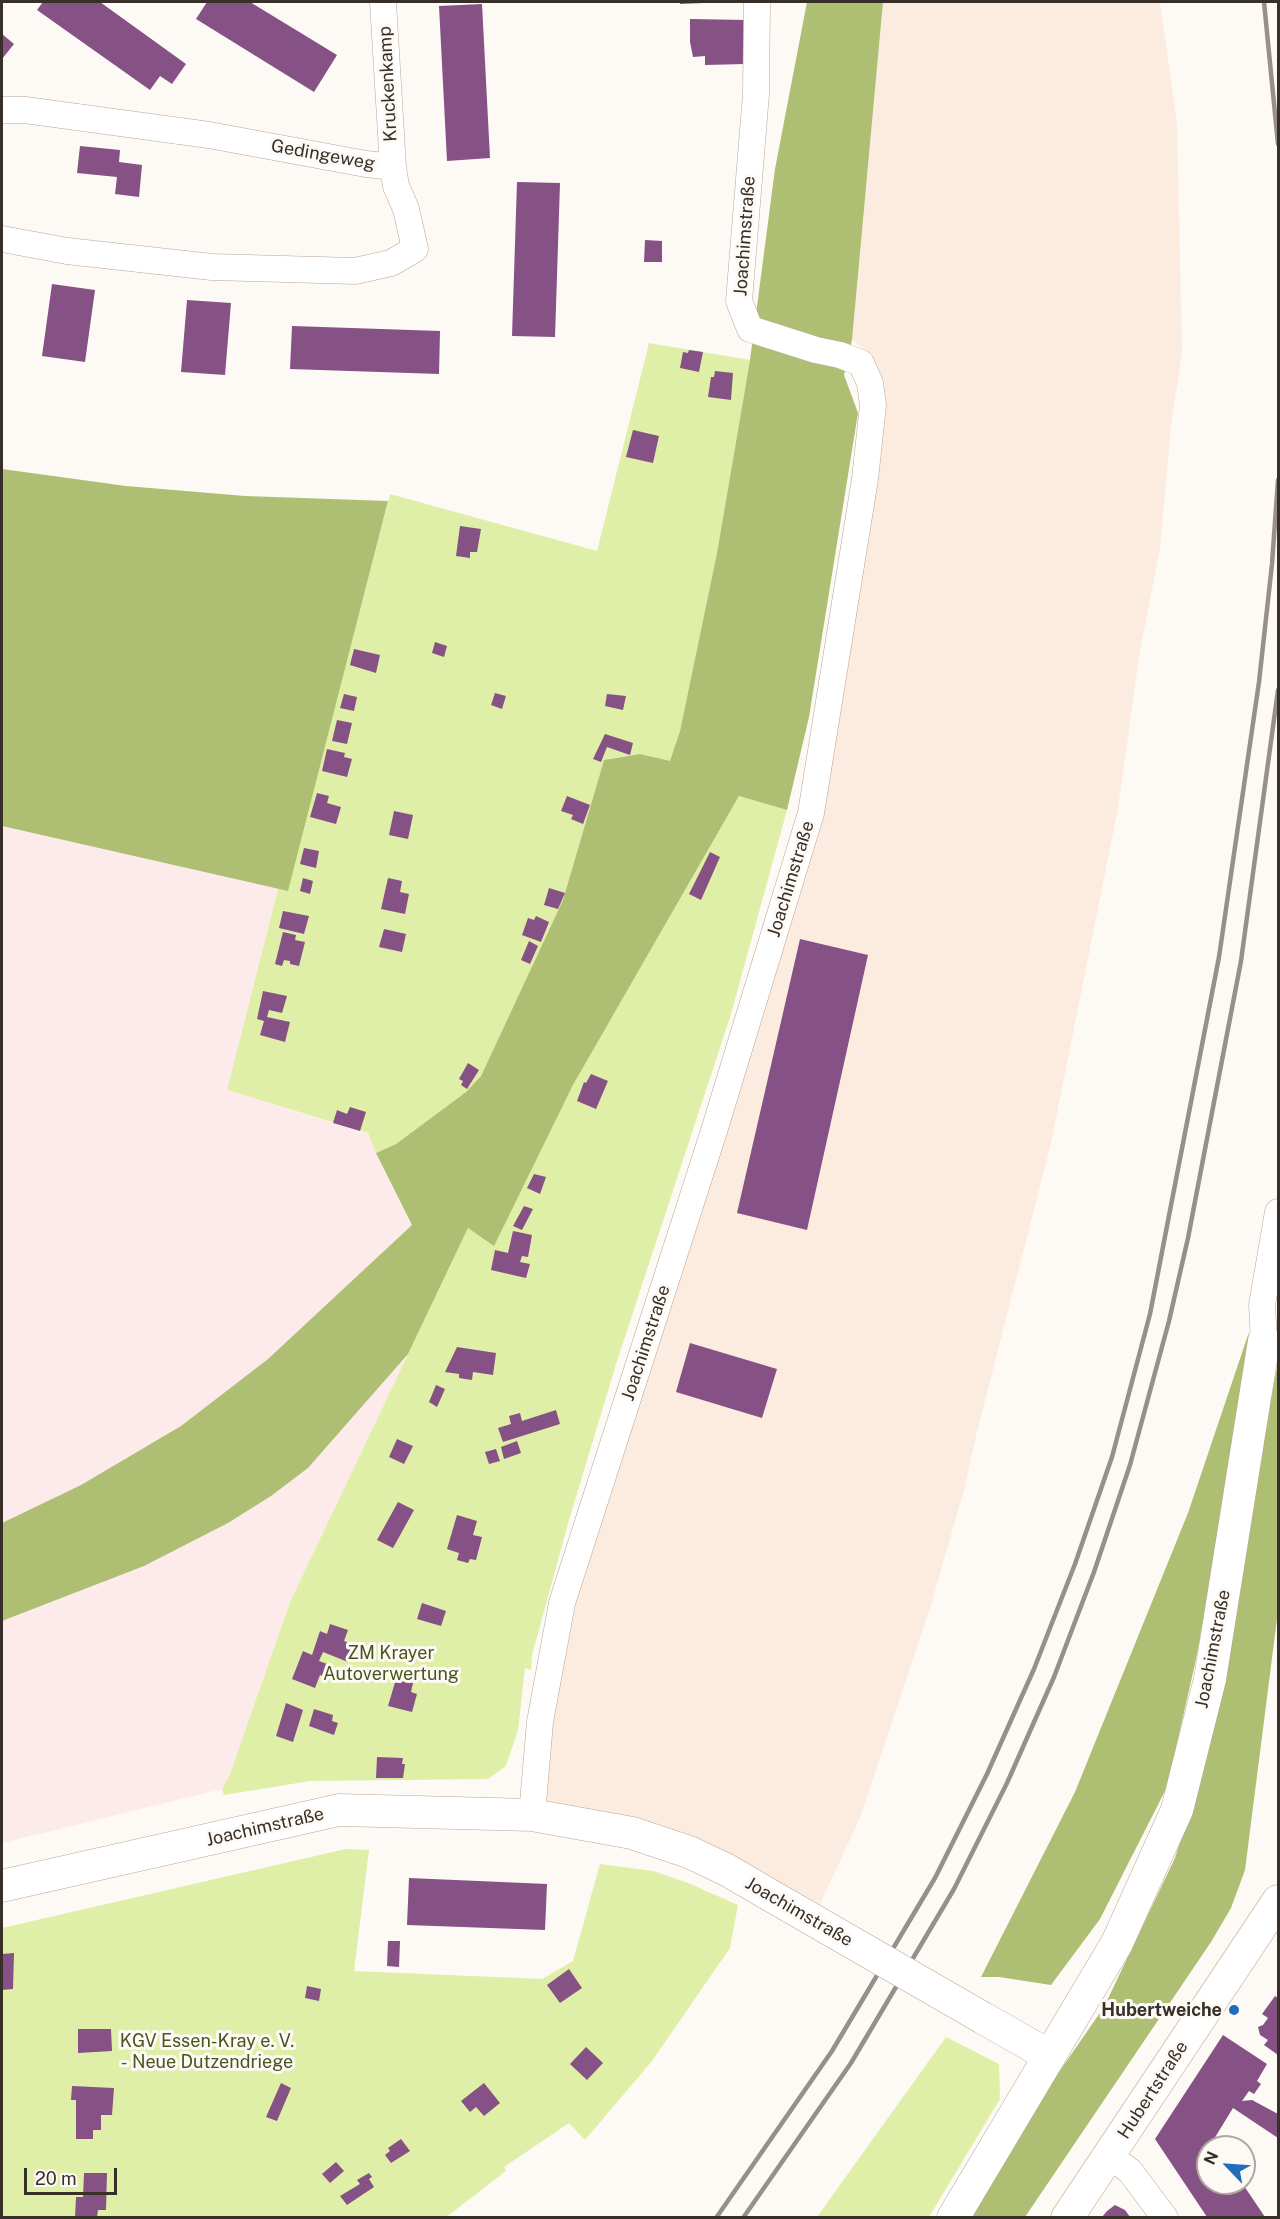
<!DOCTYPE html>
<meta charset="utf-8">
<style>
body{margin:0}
#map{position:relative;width:1280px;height:2219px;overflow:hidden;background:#fdf9f5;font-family:"Public Sans",sans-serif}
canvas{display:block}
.frame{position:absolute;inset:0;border:3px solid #382f29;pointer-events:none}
.north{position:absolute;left:1196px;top:2135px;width:60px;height:60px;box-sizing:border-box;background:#fdf9f5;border:2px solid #aea8a3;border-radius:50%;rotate:295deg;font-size:16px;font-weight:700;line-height:24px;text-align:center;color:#382f29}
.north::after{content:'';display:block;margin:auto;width:21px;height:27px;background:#236cbc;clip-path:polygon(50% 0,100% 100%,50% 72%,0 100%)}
.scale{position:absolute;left:24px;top:2168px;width:93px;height:27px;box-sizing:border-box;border:3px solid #382f29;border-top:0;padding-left:8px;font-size:18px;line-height:21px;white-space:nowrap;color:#382f29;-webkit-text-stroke:4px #fdf9f5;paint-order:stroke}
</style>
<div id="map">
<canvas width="1280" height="2219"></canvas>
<div class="frame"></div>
<div class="north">N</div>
<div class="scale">20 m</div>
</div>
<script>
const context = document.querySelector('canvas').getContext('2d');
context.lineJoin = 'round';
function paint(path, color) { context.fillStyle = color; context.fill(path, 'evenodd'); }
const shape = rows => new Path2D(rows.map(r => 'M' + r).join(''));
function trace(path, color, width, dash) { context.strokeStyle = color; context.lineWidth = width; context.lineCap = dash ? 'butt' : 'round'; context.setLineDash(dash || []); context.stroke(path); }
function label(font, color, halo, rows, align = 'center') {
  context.font = font + ' "Public Sans",sans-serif'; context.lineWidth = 6; context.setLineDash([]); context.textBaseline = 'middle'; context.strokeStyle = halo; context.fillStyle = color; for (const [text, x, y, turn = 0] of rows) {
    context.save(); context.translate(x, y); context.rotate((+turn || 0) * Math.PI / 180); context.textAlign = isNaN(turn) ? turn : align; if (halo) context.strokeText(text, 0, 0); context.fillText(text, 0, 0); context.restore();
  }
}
paint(shape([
 [883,2,1160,2,1177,123,1182,352,1171,425,1160,549,1140,650,1118,808,1051,1143,976,1436,964,1490,930,1608,859,1820,820,1904,732,1858,543,1806,552,1720,578,1595,818,818,868,353,852,340]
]), '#fcece0');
paint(shape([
 [2,826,278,889,227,1090,368,1134,412,1225,268,1359,181,1426,81,1485,2,1523],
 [408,1354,290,1602,230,1774,222,1789,2,1843,2,1621,144,1566,228,1523,271,1496,308,1468]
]), '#fcebea');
paint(shape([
 [649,343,750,360,717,553,680,731,670,762,640,754,604,760,563,900,481,1076,466,1092,396,1144,376,1153,368,1133,227,1090,278,889,288,890,390,494,597,551],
 [739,796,787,810,731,1014,617,1361,569,1520,532,1655,531,1670,525,1668,518,1730,506,1766,488,1779,310,1781,224,1795,222,1789,230,1774,290,1602,468,1228,494,1245,573,1085],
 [346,1849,369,1850,354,1971,542,1979,573,1961,600,1864,653,1871,688,1883,738,1905,730,1948,652,2061,585,2140,569,2123,504,2167,506,2171,445,2218,2,2217,2,1928],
 [946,2037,999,2064,1000,2099,929,2217,817,2217]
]), '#dfefa8');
paint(shape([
 [807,2,883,2,852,340,844,375,858,413,809,717,787,810,739,796,573,1085,494,1246,468,1228,408,1354,308,1468,271,1496,228,1523,144,1566,2,1621,2,1523,81,1485,181,1426,268,1359,412,1225,376,1153,396,1144,466,1092,481,1076,563,900,604,760,640,754,670,761,680,731,717,553,750,360,775,169],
 [2,469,126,486,245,496,388,501,288,891,2,826],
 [1249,1332,1224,1511,1195,1664,1167,1787,1100,1919,1051,1985,999,1977,981,1977,1075,1792,1188,1513],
 [1278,1362,1278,1611,1245,1870,1231,1908,1211,1942,1025,2217,971,2218,1039,2101,1104,2007,1175,1858,1201,1772]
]), '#aebe73');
paint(shape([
 [43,2,100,2,186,64,172,84,160,76,150,90,37,10],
 [207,2,250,2,337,55,314,92,196,19],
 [680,2,703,2,703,3,680,4],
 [482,4,490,158,447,161,439,6],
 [690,19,746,20,744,64,705,65,705,56,693,57,690,42],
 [2,34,14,44,2,59],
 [80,146,120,150,119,162,142,165,139,197,115,194,117,177,77,173],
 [517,182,560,183,555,337,512,336],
 [645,240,662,241,662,262,644,262],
 [52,284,95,290,85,362,42,356],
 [187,300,231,303,225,375,181,372],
 [292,326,440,331,439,374,290,369],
 [689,350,703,352,699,372,680,368,683,352,688,353],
 [715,371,733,373,731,400,708,397,711,377,714,377],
 [633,430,659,436,653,463,626,457],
 [460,526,481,529,477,552,470,552,470,558,456,556],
 [435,642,447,646,444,657,432,653],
 [354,649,380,655,376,673,350,665],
 [495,693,506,696,502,709,491,705],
 [344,694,357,697,354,711,340,708],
 [607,694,626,696,623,710,605,706],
 [337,720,352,723,347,744,332,741],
 [605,734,633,743,630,755,607,747,601,762,593,759],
 [327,749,345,753,344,757,352,759,347,777,322,771],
 [317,793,329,796,327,803,341,807,336,824,310,817],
 [567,796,590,805,583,824,571,819,573,815,561,811],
 [394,811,413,815,408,839,389,835],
 [304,848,319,851,316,868,300,864],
 [710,852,720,857,701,900,689,894],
 [303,878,313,881,310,894,300,891],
 [388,878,402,881,400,892,409,894,405,914,381,909],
 [549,888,565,893,558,909,544,905],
 [283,911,309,916,304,934,279,928],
 [536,916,549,922,541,942,522,935,528,918,534,920],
 [384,929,406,934,402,952,379,947],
 [283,932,296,935,295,940,305,942,299,966,290,964,290,961,284,960,282,966,275,964],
 [800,939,868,955,807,1230,737,1213],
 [529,941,538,946,530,964,521,960],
 [263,991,287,996,282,1013,269,1010,267,1017,290,1022,285,1042,260,1035,264,1021,257,1019],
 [468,1063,479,1070,467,1089,461,1085,463,1081,459,1079],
 [591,1074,608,1081,596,1109,577,1101,584,1082,586,1083],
 [350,1107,366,1112,360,1131,333,1123,337,1110,347,1114],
 [534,1174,546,1177,540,1194,527,1188],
 [524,1206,533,1209,522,1230,513,1226],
 [513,1231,532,1235,528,1257,522,1256,520,1262,530,1264,526,1278,491,1270,495,1250,508,1253],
 [690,1343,777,1369,762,1418,676,1392],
 [457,1347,496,1353,493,1375,473,1372,472,1380,459,1378,459,1374,445,1372],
 [436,1385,445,1389,437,1407,429,1402],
 [556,1410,560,1424,503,1442,498,1428,511,1424,509,1416,520,1413,522,1421],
 [397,1439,413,1446,404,1464,389,1457],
 [517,1441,521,1453,504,1459,501,1447],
 [496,1449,500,1461,489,1464,485,1452],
 [398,1502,414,1510,393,1548,377,1540],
 [457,1515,477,1521,473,1535,482,1537,476,1560,470,1559,468,1563,457,1560,459,1553,447,1549],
 [422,1603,446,1611,441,1626,417,1619],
 [330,1624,348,1630,344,1641,355,1645,348,1662,323,1652,319,1661,330,1665,325,1677,320,1675,315,1688,292,1679,303,1651,312,1655,320,1631,327,1634],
 [396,1679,413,1683,411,1692,417,1694,412,1712,388,1706],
 [286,1703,303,1710,293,1742,276,1736],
 [314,1709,333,1715,332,1721,338,1723,334,1735,309,1726],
 [377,1757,403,1758,402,1764,405,1764,403,1778,376,1778],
 [409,1878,547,1884,545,1930,407,1925],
 [388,1941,400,1941,399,1967,387,1966],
 [14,1953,13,1989,2,1990,2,1954],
 [569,1969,582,1988,560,2003,547,1985],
 [307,1986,321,1989,319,2001,305,1998],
 [1275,1996,1278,1998,1278,2055,1264,2045,1268,2040,1260,2035,1258,2027,1263,2025,1268,2018,1262,2014],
 [78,2029,111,2029,112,2051,78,2053],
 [1223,2035,1267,2064,1257,2081,1261,2084,1254,2094,1249,2091,1242,2101,1252,2100,1278,2114,1278,2138,1233,2108,1214,2139,1219,2147,1208,2147,1208,2183,1242,2183,1265,2217,1207,2217,1155,2139],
 [586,2047,603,2063,587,2080,570,2064],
 [281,2083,291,2088,277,2121,266,2117],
 [484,2083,500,2103,484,2116,476,2107,470,2112,461,2101],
 [72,2086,114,2088,112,2115,101,2115,101,2130,93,2130,93,2139,76,2139,76,2100,71,2100],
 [401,2139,410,2151,391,2163,385,2155,390,2151,388,2148],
 [336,2162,344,2171,330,2183,322,2174],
 [84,2173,107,2173,106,2210,98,2210,97,2217,75,2217,76,2197,83,2197],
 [369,2173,372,2177,369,2179,374,2187,347,2205,340,2196,360,2184,357,2180],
 [1115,2205,1125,2210,1130,2217,1102,2217,1107,2211]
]), '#865184');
const minor = shape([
 [2,110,25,110,209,135,366,164,393,167],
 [2,239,67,251,212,267,355,271,391,263,415,249,406,209,396,186,393,167,383,2],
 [1264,1341,1262,1305,1278,1212],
 [532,1815,540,1722,562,1603,714,1131,811,813,865,479,873,405,870,383,861,363,840,355,816,350,750,329,739,301,756,94,757,2],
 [1109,2156,1130,2171,1165,2218]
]);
const tertiary = shape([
 [2,1886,339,1810,532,1815,632,1833,689,1852,727,1870,768,1894],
 [983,2018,1048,2055],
 [953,2218,1117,1943,1177,1810,1210,1679,1264,1341],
 [1067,2218,1278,1901]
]);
trace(minor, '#bca596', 27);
trace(tertiary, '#bca596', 33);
trace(minor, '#fff', 26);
trace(tertiary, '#fff', 32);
trace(shape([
 [1264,2,1278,144],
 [716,2218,832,2051,935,1878,987,1774,1034,1669,1075,1564,1112,1457,1150,1314,1219,957,1259,682,1272,564,1278,480],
 [743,2218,851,2063,954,1889,1007,1783,1054,1677,1094,1572,1130,1465,1169,1321,1188,1238,1241,961,1278,690]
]), '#968f8a', 4.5);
const tertiaryBridge = shape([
 [768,1894,983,2018]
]);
trace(tertiaryBridge, '#bca596', 33, []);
trace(tertiaryBridge, '#fff', 32);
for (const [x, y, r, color] of [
 [1234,2010,6,"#236cbc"]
]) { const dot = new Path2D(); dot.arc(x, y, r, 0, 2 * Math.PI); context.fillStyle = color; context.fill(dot); trace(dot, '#fdf9f5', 2); }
label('18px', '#382f29', '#fdf9f5', [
 ["Kruckenkamp",388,84,-93],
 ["Gedingeweg",323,155,10],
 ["Joachimstraße",745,236,-86],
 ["Joachimstraße",791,879,-73],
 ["Joachimstraße",646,1343,-72],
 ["Joachimstraße",1213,1649,-79],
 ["Joachimstraße",265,1827,-13],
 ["Joachimstraße",799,1912,30],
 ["Hubertstraße",1153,2090,-57]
]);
label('18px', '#4b541e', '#fdf9f5', [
 ["ZM Krayer",391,1653],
 ["Autoverwertung",391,1674],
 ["KGV Essen-Kray e. V.",207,2041],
 ["- Neue Dutzendriege",207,2062]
]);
label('bold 18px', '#382f29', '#fdf9f5', [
 ["Hubertweiche",1222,2010]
], 'right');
</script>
